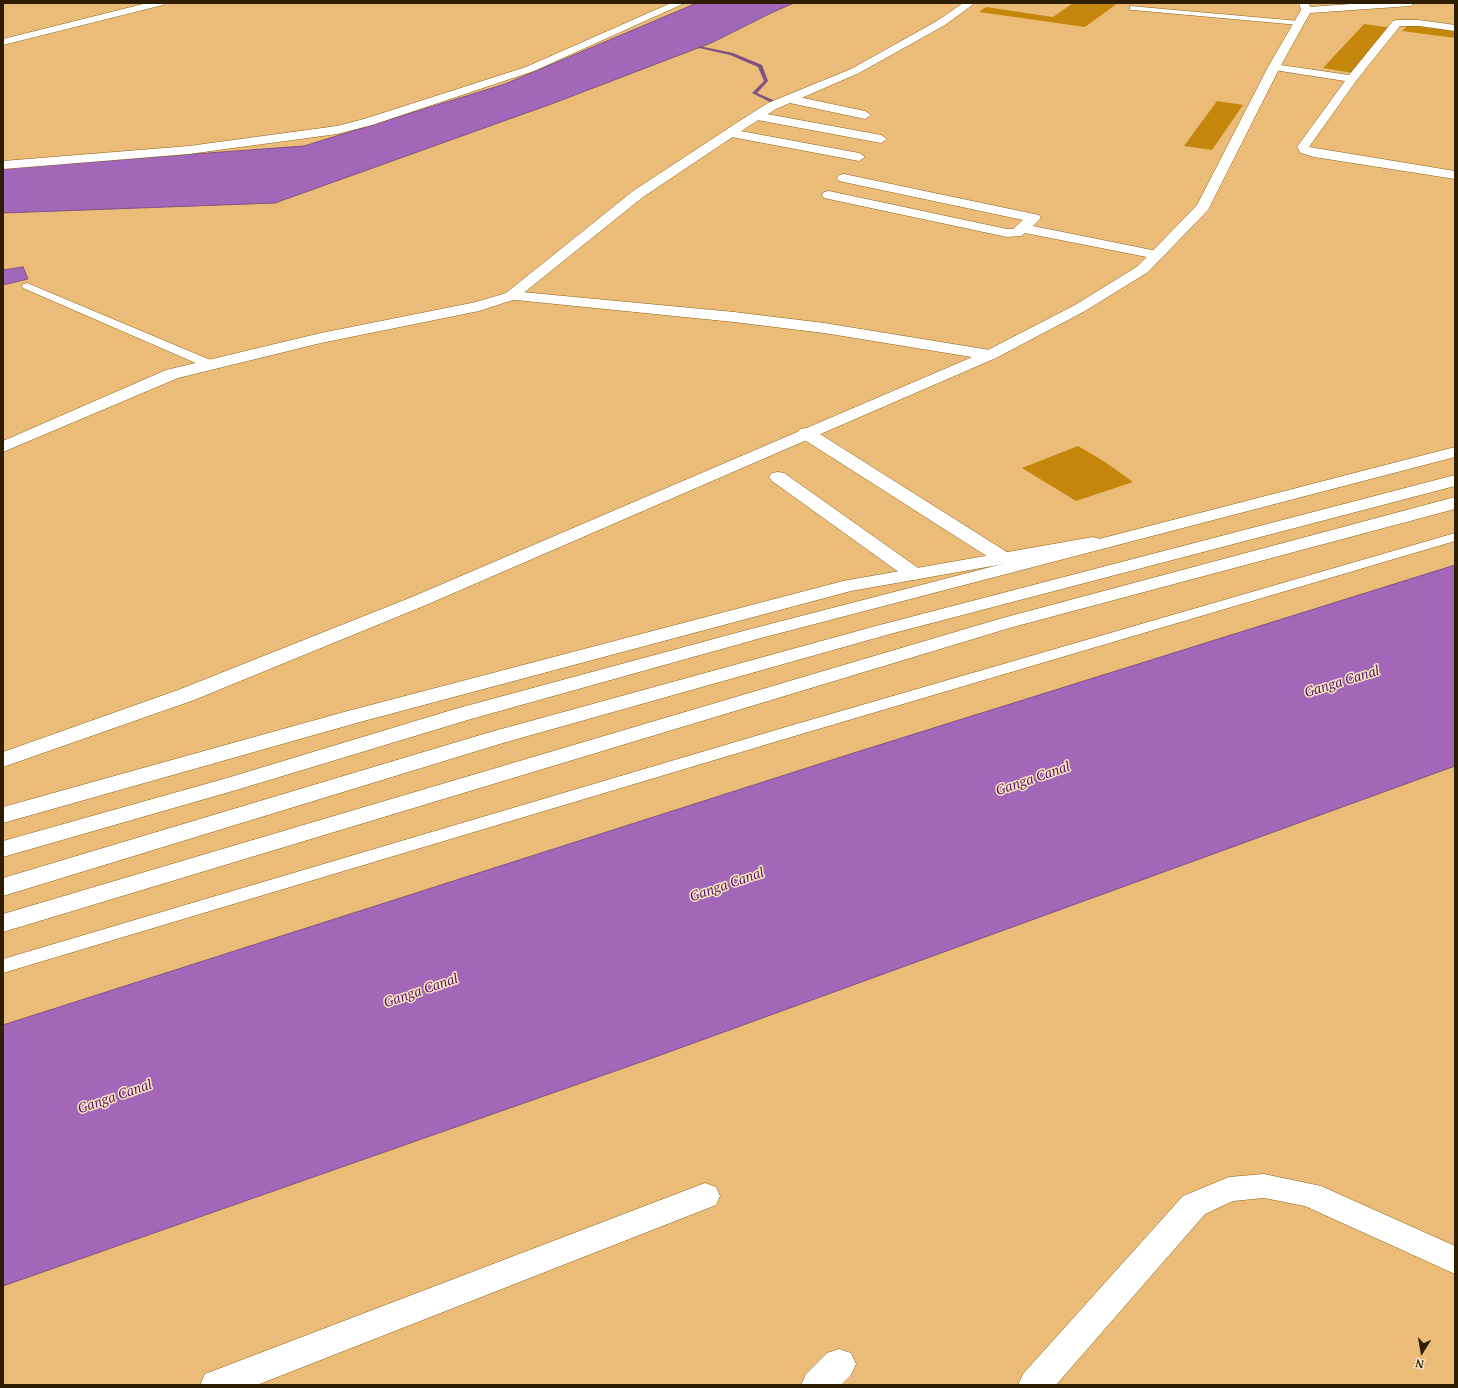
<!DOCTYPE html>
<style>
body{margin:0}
#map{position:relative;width:1458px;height:1388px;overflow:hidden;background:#ebbc78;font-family:"PT Serif",serif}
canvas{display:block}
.frame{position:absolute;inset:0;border:4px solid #2f1d01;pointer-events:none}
.north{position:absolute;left:1402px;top:1332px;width:40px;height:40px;-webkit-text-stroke:3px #f9e2c1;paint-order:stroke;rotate:191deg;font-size:11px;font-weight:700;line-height:16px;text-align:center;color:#2f1d01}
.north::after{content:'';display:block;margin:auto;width:14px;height:18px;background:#2f1d01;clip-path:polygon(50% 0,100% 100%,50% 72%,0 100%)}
</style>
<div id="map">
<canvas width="1458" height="1388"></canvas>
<div class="frame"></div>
<div class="north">N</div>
</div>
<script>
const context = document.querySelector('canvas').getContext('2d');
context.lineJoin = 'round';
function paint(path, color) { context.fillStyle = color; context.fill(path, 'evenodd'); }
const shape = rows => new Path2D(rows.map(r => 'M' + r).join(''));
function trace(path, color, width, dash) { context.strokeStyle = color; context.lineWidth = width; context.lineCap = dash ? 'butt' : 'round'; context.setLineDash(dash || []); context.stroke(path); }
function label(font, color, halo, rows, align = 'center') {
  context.font = font + ' "PT Serif",serif'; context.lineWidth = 3; context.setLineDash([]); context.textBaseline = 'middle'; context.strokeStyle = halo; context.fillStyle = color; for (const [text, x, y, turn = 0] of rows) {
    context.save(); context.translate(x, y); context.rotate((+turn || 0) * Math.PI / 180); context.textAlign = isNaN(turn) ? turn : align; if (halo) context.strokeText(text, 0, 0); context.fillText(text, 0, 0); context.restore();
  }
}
const water = shape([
 [697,3,794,3,771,13,711,43,554,103,275,203,3,213,3,168,304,146,505,84,697,3],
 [23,267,28,279,3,285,3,270,23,267],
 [1455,565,1455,766,658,1056,3,1286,3,1025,860,751,1455,565]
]);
paint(water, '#a367ba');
trace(water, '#805182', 1);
paint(shape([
 [699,46,733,53,762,65,768,81,757,93,780,103,780,105,776,105,752,93,764,81,758,67,730,55,699,48,699,46]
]), '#805182');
paint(shape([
 [1073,3,1118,3,1085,27,979,12,986,7,1053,17],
 [1364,24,1393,28,1353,73,1323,68],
 [1409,24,1455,30,1455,38,1402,31],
 [1217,101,1243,105,1212,150,1184,146],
 [1078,446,1105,462,1133,482,1076,501,1022,468]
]), '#c4870b');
const service = shape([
 [1130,6,1299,21,1303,23,1299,25,1133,10,1130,10,1130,6],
 [27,283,213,361,215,364,209,368,205,367,23,288,22,286,23,284,27,283],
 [1455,533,1455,541,798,735,3,973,3,959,786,727,1455,533]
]);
const minor = shape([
 [671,3,685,3,534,71,372,125,337,134,189,154,3,169,3,161,189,146,337,126,364,119,526,67,671,3],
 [1397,20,1419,20,1455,25,1455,31,1419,26,1400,26,1356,81,1309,147,1455,171,1455,179,1314,157,1301,153,1297,147,1345,81,1274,70,1268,67,1270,65,1274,64,1349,75,1393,21,1397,20],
 [789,95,865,111,871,115,865,119,785,102,783,99,789,95],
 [756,112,881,135,887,139,881,143,752,119,750,116,756,112],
 [730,129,859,153,865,157,859,161,726,136,724,133,730,129],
 [844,174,1039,215,1041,218,1033,226,1157,251,1162,252,1164,255,1162,258,1157,259,1025,233,1021,236,1007,237,824,198,822,195,824,192,829,191,1007,229,1013,229,1023,220,839,181,837,178,839,175,844,174],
 [511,291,734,312,824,323,990,350,996,352,998,355,996,358,990,360,824,333,734,322,506,299,503,296,506,293,511,291],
 [806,428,812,429,1010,554,1013,558,1010,562,1003,564,996,562,800,437,797,433,800,429,806,428],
 [778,472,784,473,921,570,924,574,921,578,914,580,907,578,772,481,769,477,772,473,778,472],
 [1264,1174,1321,1186,1455,1246,1455,1274,1305,1206,1264,1198,1233,1201,1205,1214,1056,1385,1018,1385,1023,1374,1183,1196,1229,1177,1264,1174],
 [705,1183,716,1187,720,1196,716,1205,257,1385,200,1385,205,1374,705,1183],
 [839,1349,851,1353,856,1364,851,1375,841,1385,801,1385,806,1374,827,1353,839,1349]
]);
const tertiary = shape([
 [147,3,164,3,163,5,3,45,3,39,147,3],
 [963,3,975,3,945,25,859,73,776,109,749,126,643,197,516,299,479,311,321,343,178,378,3,452,3,441,166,370,321,333,476,302,506,293,633,191,741,120,768,103,851,69,937,21,963,3],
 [1299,3,1309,3,1310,7,1364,3,1415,3,1410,6,1310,13,1280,67,1208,210,1148,272,1085,311,996,358,426,605,194,700,3,767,3,752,178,690,412,597,984,352,1075,305,1138,266,1197,205,1268,67,1301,10,1299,3],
 [1455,497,1455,509,1013,627,3,932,3,914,999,619,1455,497],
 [1093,537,1100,539,1103,543,1100,547,851,591,360,722,3,823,3,807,344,712,843,581,1093,537]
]);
const trunk = shape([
 [1455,447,1455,457,761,638,471,719,243,788,3,857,3,841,227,778,455,709,747,630,1455,447],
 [1455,475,1455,486,890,634,503,743,3,896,3,878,487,733,876,626,1455,475]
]);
trace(service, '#8c6218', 1);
trace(minor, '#8c6218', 1);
trace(tertiary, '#8c6218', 1);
trace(trunk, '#8c6218', 1);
paint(service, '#fff');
paint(minor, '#fff');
paint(tertiary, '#fff');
paint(trunk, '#fff');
label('italic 14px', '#501663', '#f9e2c1', [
 ["Ganga Canal",1342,682,-17],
 ["Ganga Canal",1033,779,-19],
 ["Ganga Canal",727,885,-19],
 ["Ganga Canal",421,991,-19],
 ["Ganga Canal",115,1097,-19]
]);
</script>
